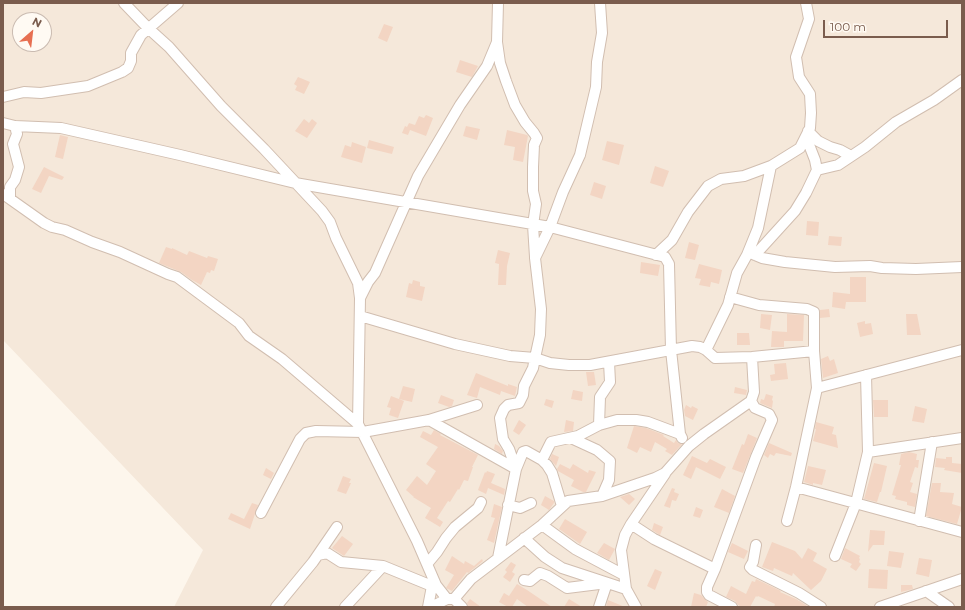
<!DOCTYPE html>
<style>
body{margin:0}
#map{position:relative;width:965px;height:610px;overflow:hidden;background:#fdf6ec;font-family:Montserrat,sans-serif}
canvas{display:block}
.frame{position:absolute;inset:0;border:4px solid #7a5c4d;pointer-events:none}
.north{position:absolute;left:12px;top:12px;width:40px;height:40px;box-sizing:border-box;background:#fffaf3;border:1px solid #cabbb1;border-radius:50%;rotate:28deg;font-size:11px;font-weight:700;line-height:16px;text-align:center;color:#7a5c4d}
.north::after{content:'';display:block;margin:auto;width:14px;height:18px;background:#e76f51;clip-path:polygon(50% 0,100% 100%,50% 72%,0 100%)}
.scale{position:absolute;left:823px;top:20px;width:125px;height:18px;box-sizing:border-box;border:2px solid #7a5c4d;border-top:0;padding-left:5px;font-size:12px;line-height:14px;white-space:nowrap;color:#7a5c4d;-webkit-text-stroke:3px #fffaf3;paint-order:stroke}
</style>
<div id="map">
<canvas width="965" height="610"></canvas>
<div class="frame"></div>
<div class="north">N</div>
<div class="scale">100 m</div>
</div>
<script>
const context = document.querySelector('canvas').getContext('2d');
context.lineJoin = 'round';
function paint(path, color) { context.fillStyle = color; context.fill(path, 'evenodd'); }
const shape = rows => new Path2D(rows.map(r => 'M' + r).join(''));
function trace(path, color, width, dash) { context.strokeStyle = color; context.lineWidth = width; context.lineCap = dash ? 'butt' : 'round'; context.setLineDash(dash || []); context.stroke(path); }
paint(shape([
 [3,3,962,3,962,607,174,607,203,550,3,340],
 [20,20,44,20,44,44,20,44]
]), '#f5e8da');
paint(shape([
 [384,24,393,27,387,42,378,38],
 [460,60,478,66,472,77,456,72],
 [298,77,310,82,304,94,295,90,297,86,294,84],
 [426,115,433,118,426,136,410,130,408,135,402,133,405,126,407,127,409,123,415,125,419,116,424,118],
 [304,119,309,123,312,119,317,123,307,138,295,131],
 [466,126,480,129,477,140,463,136],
 [507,130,527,135,528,136,523,162,513,160,515,147,504,145],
 [60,135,68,137,63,159,55,157],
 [369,140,394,147,392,154,367,148],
 [607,141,624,145,619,165,602,160],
 [352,142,366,147,362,163,341,157,345,145,351,147],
 [655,166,669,171,663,187,650,183],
 [44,167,64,177,62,180,49,176,41,193,32,189],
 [594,182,606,186,602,199,590,195],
 [807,221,819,222,818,236,806,235],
 [829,236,842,237,841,246,828,245],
 [689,242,699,245,695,260,685,258],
 [166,247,172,249,172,248,187,255,189,251,207,258,208,256,218,259,214,271,211,270,210,273,207,272,201,285,192,280,181,272,159,263],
 [498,250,510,253,507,266,506,285,498,285,499,264,495,263],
 [641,262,660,265,658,276,640,273],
 [699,264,722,270,719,284,711,282,710,287,699,285,701,279,695,278],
 [850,277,866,277,866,302,846,302,845,309,832,307,833,292,850,294],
 [413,280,420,282,420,286,425,287,422,301,406,297,409,283,412,284],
 [829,309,830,317,820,318,820,310],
 [761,314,772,315,770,330,760,328],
 [787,314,804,315,803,341,784,341,784,347,771,347,772,331,787,332],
 [906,314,917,314,921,335,907,335],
 [865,321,865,324,871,323,873,334,860,337,857,323],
 [737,333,749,333,750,345,737,345],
 [828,356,830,361,834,359,838,373,823,378,821,359],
 [786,363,788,379,771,381,770,375,775,374,774,364],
 [586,372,594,372,596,385,588,386],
 [476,373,508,386,508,384,517,387,515,396,501,391,500,395,480,387,477,398,467,395],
 [403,386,415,389,412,402,399,399],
 [735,387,747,390,746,395,734,393],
 [573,390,583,392,582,401,571,399],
 [766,394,773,396,772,400,773,401,772,408,760,403,761,399,764,400],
 [441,395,454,400,452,406,449,407,438,403],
 [391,396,404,401,398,418,389,415,391,408,387,407],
 [546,399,554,401,552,408,544,405],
 [873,400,888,400,888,417,874,417],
 [686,405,691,408,692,406,698,409,693,420,685,416,684,410],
 [915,406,927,409,924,423,912,421],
 [519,420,526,425,519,435,513,431],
 [566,420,574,422,573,431,564,432],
 [816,422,834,427,832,434,836,435,838,448,813,441,816,429,815,429],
 [634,426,646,428,664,435,663,436,674,443,676,440,678,443,682,444,672,455,665,451,667,449,655,442,651,452,640,447,637,453,627,448],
 [434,430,441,434,440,435,478,455,472,467,473,467,468,481,464,480,459,490,458,489,450,502,448,501,437,518,443,522,440,527,425,518,431,508,413,497,414,497,406,490,417,476,427,485,436,471,426,464,438,447,420,437,423,431,431,435],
 [748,434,757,438,743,473,732,469,742,444,744,445],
 [769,443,792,453,791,456,776,453,774,456,770,454,768,458,764,455],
 [495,444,499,446,503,451,502,454,494,449],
 [909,452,917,454,916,460,919,460,918,468,915,467,910,482,913,483,910,492,917,494,915,507,907,505,907,502,895,499,896,496,892,495,901,465,899,465,901,454],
 [552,454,559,457,556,466,550,459],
 [692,456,707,463,710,459,726,467,720,479,696,467,691,479,683,475],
 [946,457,952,457,952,463,962,464,962,473,944,470,945,468,935,467,936,458,946,459],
 [874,463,887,466,881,492,880,492,877,502,864,499],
 [560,464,570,469,573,464,588,473,589,470,596,472,586,492,583,492,571,486,574,480,558,471,557,469],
 [808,466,826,470,822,485,813,483,813,485,804,482],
 [266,468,274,473,271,479,263,475],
 [487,471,495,474,491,483,505,489,504,495,488,488,486,494,478,490,485,472,486,473],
 [343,476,351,479,349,483,351,483,346,494,337,491],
 [932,483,941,483,940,492,954,493,952,504,962,507,957,524,926,516],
 [672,488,675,489,674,492,679,494,676,501,672,500,670,508,664,506],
 [722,489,735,496,729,513,714,507],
 [629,494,635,499,629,505,620,497],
 [545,496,554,501,554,503,549,510,541,505],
 [252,503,258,505,250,529,228,519,231,513,244,519],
 [494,504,502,507,494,543,487,540,495,518,491,517],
 [696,507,703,510,700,518,693,516],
 [565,519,587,532,580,544,559,529],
 [654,523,663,527,660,535,652,530],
 [870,530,885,531,884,545,873,545,868,552],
 [342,536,353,544,344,556,332,548],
 [772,542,795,551,802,559,808,548,817,553,813,561,827,569,821,581,811,590,793,573,792,576,774,568,773,571,762,567],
 [604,543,615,549,609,560,597,553],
 [732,543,748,551,744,559,728,552],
 [845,548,860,556,859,558,860,559,859,562,861,564,856,571,850,567,852,564,841,559],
 [889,551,904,553,901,568,887,566],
 [452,556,464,564,465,561,474,566,482,559,483,561,468,573,467,572,452,591,446,588,454,575,445,570],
 [919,558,932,560,929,577,916,574],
 [511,562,516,565,512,572,515,574,510,582,503,577,507,572,505,570],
 [655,569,662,572,655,590,647,586],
 [869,569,888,570,887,589,868,588],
 [756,579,781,591,780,592,796,599,809,607,774,607,775,604,758,596,757,597,756,596,750,607,742,607,738,605,735,601,726,597,731,586,746,594,752,581,755,582],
 [517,584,527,590,552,607,528,607,517,599,512,607,508,607,499,602,504,593,509,596],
 [901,585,912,585,913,589,901,592],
 [694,593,701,595,708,602,706,607,691,607],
 [470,599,481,607,468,607,467,603],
 [569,599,582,607,564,607],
 [608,600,625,607,606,607]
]), '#f3d5c3');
const minor = shape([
 [124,3,148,28,169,47,221,106,264,149,322,211,330,222,336,238,358,283,360,298,358,424],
 [498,3,497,42,500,63,506,81,515,105,525,122,534,133,537,138,534,145,533,167,533,191,536,204,533,225,535,257],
 [3,97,24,92,41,93,88,86,122,72,128,68,131,61,131,53,141,35,178,3],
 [3,123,15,126,17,134,13,144,19,167,15,180,10,187,10,198],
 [15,126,61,128,180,155,295,183,550,227,665,257,669,264,671,350,680,434],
 [808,131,818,141,830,147,840,150,851,156],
 [806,137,815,160,817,170],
 [3,194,44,223,52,227,65,230,92,242,120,252,168,274,177,277,239,323,249,336,282,359,358,424,417,541,436,585,447,599,454,599,462,607],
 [750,253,762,258,785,262,835,267,870,266,882,268,916,269,962,267],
 [656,255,672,240,688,212,708,186,721,179,744,176,771,166,800,148,810,128,811,113,810,94,799,77,796,57,809,19,806,3],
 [755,255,795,211,806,193,817,170,838,165,865,147,896,122,934,100,962,80],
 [730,297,759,305,807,309,814,312,814,351,817,388,796,487,787,521],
 [360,298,368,282,375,273,418,176,460,105,487,66,497,42],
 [360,316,455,344,510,356,535,358,550,363,569,365,590,365,692,346,700,347,706,350,715,358,752,357,814,351],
 [706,350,728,305,737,273,747,255,758,228,771,166],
 [817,388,962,350],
 [429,420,516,469,509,449,503,439,500,418,504,409,508,405,519,403,523,395,524,386,533,368,535,358,540,335,541,309,535,258,550,227,563,192,580,155,596,87,597,62,602,33,600,3],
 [599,425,600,397,610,382,609,362],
 [571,438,597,450,610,461,609,480,602,496],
 [868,452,962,438],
 [542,460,551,442,578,436,599,425,617,420,636,420,648,422,680,434,682,438],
 [796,487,962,532],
 [508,505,520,508,531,503],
 [261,513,300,439,306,433,316,431,363,432,429,420,477,405],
 [919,521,932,442],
 [631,524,654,539,715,569],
 [542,525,575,549,624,575],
 [524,538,545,557,562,568,626,589],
 [756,545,753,562,750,567,753,570,799,593,821,607],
 [318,555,327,553,341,562,383,566,432,586,436,585],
 [835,556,856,503,868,452,866,375],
 [498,558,516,469,523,452,526,451,542,460,547,465,552,473,562,506],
 [427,564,437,552,446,538,455,527,478,508,481,502],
 [524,580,530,581,540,573,548,576,567,588,607,583,599,607],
 [926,591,949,607],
 [454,599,471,579,542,525,568,501,602,496,655,478,665,473,689,446,704,434,751,401,754,392,752,357],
 [276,607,313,562,337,527],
 [345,607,383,566],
 [428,607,432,586],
 [431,607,447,599],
 [636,607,626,589,621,550,625,535,631,524,665,474],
 [732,607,709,595,707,592,707,587,715,569,756,457,772,420,769,414,755,408,751,401],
 [880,607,962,579]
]);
trace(minor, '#d1beb0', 12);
trace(minor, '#fff', 10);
</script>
